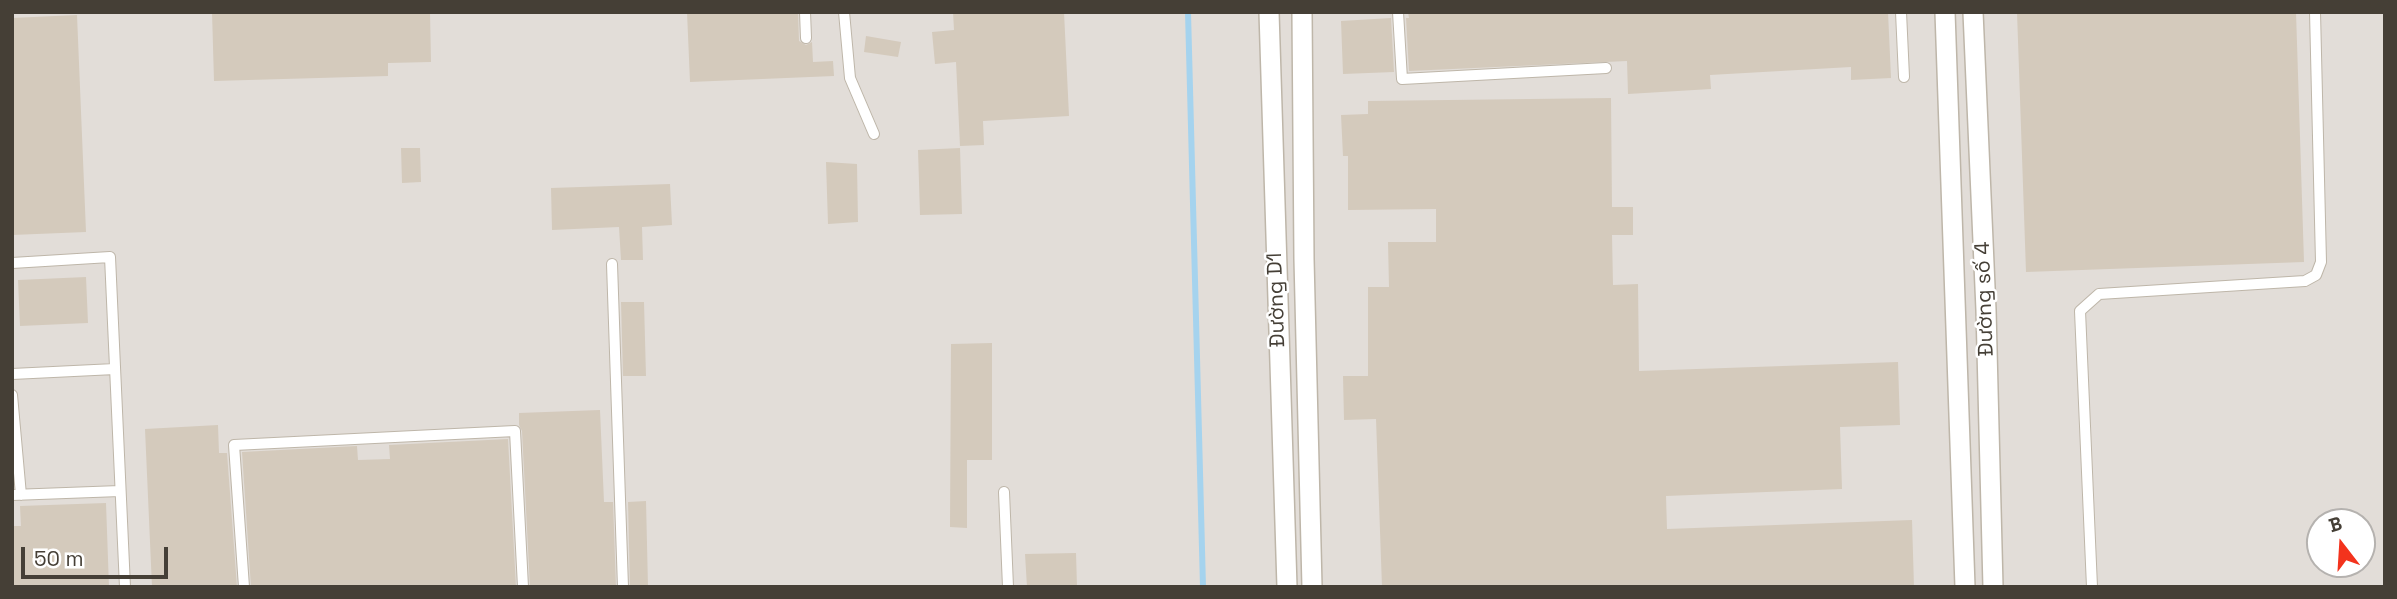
<!DOCTYPE html>
<meta charset="utf-8">
<style>
body{margin:0}
#map{position:relative;width:2397px;height:599px;overflow:hidden;background:#f3eee7;font-family:"Space Grotesk",sans-serif}
canvas{display:block}
.frame{position:absolute;inset:0;border:14px solid #453f36;pointer-events:none}
.north{position:absolute;left:2306px;top:508px;width:70px;height:70px;box-sizing:border-box;background:#fff;border:2px solid #b5b2af;border-radius:50%;rotate:343deg;font-size:19px;font-weight:700;line-height:28px;text-align:center;color:#453f36}
.north::after{content:'';display:block;margin:auto;width:24px;height:32px;background:#f3331d;clip-path:polygon(50% 0,100% 100%,50% 72%,0 100%)}
.scale{position:absolute;left:21px;top:547px;width:147px;height:32px;box-sizing:border-box;border:4px solid #453f36;border-top:0;padding-left:9px;font-size:21px;line-height:24px;white-space:nowrap;color:#453f36;-webkit-text-stroke:5px #fff;paint-order:stroke}
</style>
<div id="map">
<canvas width="2397" height="599"></canvas>
<div class="frame"></div>
<div class="north">B</div>
<div class="scale">50 m</div>
</div>
<script>
const context = document.querySelector('canvas').getContext('2d');
context.lineJoin = 'round';
function paint(path, color) { context.fillStyle = color; context.fill(path, 'evenodd'); }
const shape = rows => new Path2D(rows.map(r => 'M' + r).join(''));
function trace(path, color, width, dash) { context.strokeStyle = color; context.lineWidth = width; context.lineCap = dash ? 'butt' : 'round'; context.setLineDash(dash || []); context.stroke(path); }
function label(font, color, halo, rows, align = 'center') {
  context.font = font + ' "Space Grotesk",sans-serif'; context.lineWidth = 5; context.setLineDash([]); context.textBaseline = 'middle'; context.strokeStyle = halo; context.fillStyle = color; for (const [text, x, y, turn = 0] of rows) {
    context.save(); context.translate(x, y); context.rotate((+turn || 0) * Math.PI / 180); context.textAlign = isNaN(turn) ? turn : align; if (halo) context.strokeText(text, 0, 0); context.fillText(text, 0, 0); context.restore();
  }
}
paint(shape([
 [12,12,2385,12,2385,587,12,587],
 [2320,522,2362,522,2362,564,2320,564]
]), '#e2ddd8');
trace(shape([
 [1188,12,1203,587]
]), '#a5d3ee', 6);
paint(shape([
 [212,12,430,12,431,62,388,63,388,76,214,81],
 [687,12,798,12,799,41,806,45,812,42,813,62,833,61,834,76,690,82],
 [953,12,1064,12,1069,116,983,121,984,145,960,146,956,62,935,64,932,32,954,30],
 [1408,12,1888,12,1891,78,1851,80,1851,67,1710,75,1711,89,1628,94,1627,61,1409,71,1406,18,1409,18],
 [2017,12,2296,12,2304,262,2026,272],
 [77,15,86,232,12,235,12,18],
 [1391,18,1394,72,1343,74,1341,21],
 [866,36,901,42,898,57,864,52],
 [1611,98,1612,207,1633,207,1633,235,1612,235,1613,285,1638,284,1639,371,1898,362,1900,425,1840,427,1842,489,1666,496,1667,529,1912,520,1914,587,1382,587,1376,419,1344,420,1343,376,1368,376,1368,287,1389,287,1388,242,1436,242,1436,209,1348,210,1348,156,1343,156,1341,115,1368,114,1368,101],
 [401,148,420,148,421,182,402,183],
 [960,148,962,214,920,215,918,150],
 [826,162,857,164,858,222,828,224],
 [670,184,672,225,642,227,643,260,621,260,619,227,552,230,551,188],
 [86,277,88,323,20,326,18,280],
 [621,302,644,302,646,376,623,376],
 [992,343,992,460,967,460,967,528,950,527,951,344],
 [600,410,604,502,613,502,616,587,530,587,522,431,519,425,519,413],
 [218,425,219,453,227,453,237,587,152,587,145,429],
 [508,439,516,587,251,587,242,452,357,446,358,460,390,459,389,445],
 [646,501,648,587,630,587,628,502],
 [106,503,109,587,12,587,12,526,21,526,20,506],
 [1076,553,1077,587,1027,587,1025,554]
]), '#d4cabc');
const lane = shape([
 [805,12,806,38],
 [844,12,850,78,874,134],
 [1398,12,1402,79,1606,68],
 [1901,12,1904,77],
 [12,263,110,257,125,587],
 [612,264,623,587],
 [12,374,115,369],
 [12,395,21,495],
 [1004,492,1008,587],
 [12,495,120,491],
 [244,587,234,445,515,431,523,587],
 [2092,587,2080,311,2099,294,2305,281,2316,275,2321,262,2315,12]
]);
const street = shape([
 [1269,12,1287,587],
 [1302,12,1304,259,1312,587],
 [1945,12,1965,587],
 [1973,12,1986,310,1993,587]
]);
trace(lane, '#beb6a9', 12);
trace(street, '#beb6a9', 22);
trace(lane, '#fff', 10);
trace(street, '#fff', 19);
label('21px', '#453f36', '#fff', [
 ["Đường số 4",1985,299,-92],
 ["Đường D1",1277,300,-92]
]);
</script>
